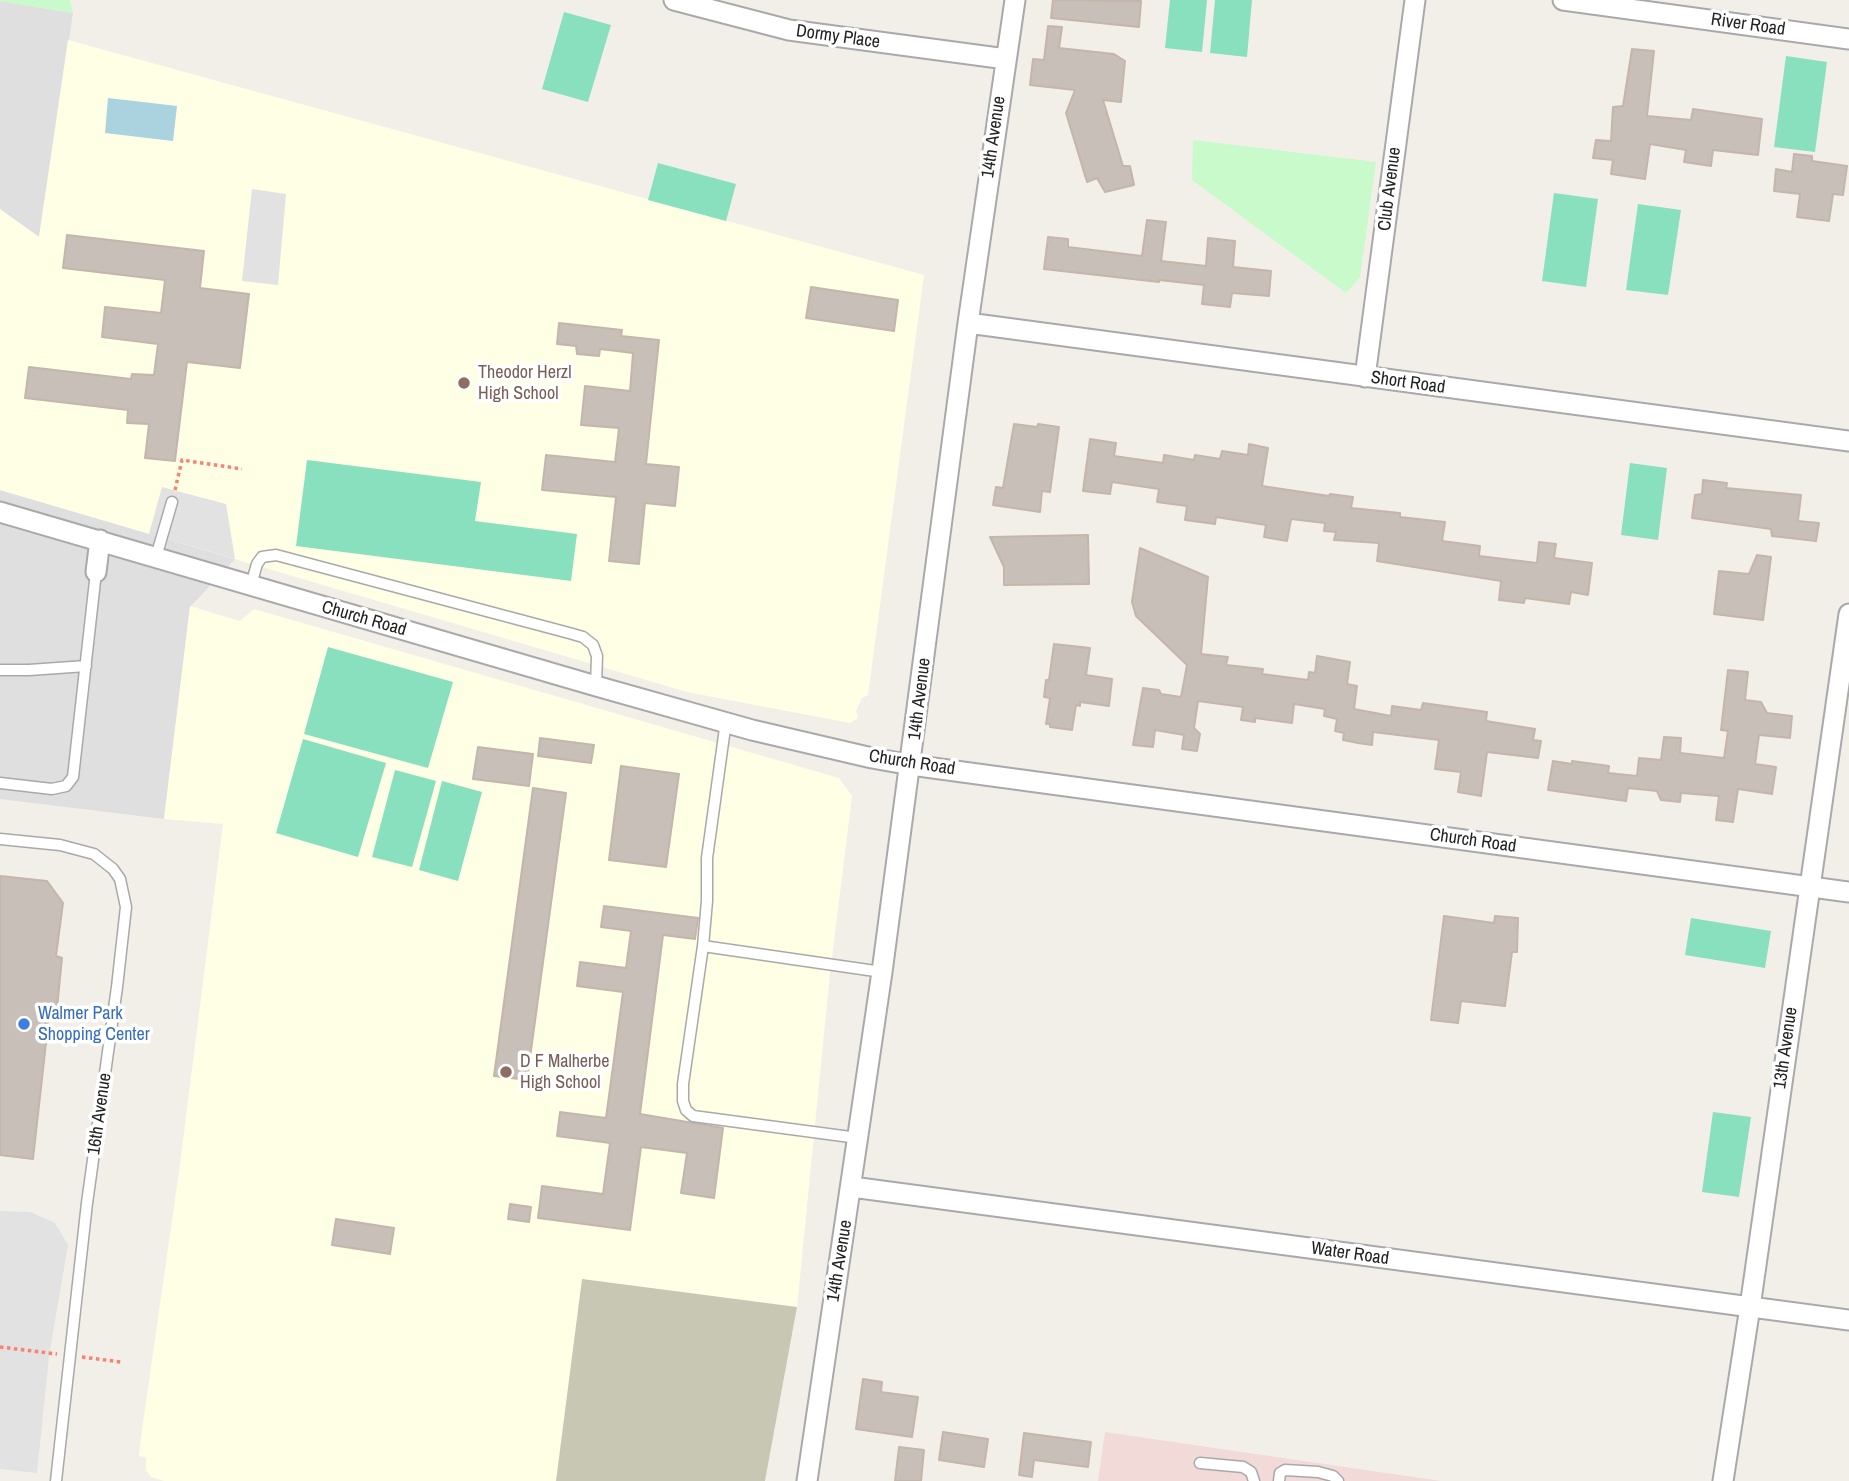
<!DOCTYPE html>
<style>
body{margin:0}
canvas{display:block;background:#f2efe9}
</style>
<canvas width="1849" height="1481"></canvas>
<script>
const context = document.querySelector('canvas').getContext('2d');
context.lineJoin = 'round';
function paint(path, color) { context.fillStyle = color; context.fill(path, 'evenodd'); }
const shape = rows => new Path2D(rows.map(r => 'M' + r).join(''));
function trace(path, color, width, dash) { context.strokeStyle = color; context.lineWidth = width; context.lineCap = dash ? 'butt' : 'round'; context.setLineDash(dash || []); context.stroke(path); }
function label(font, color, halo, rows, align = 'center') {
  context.font = font + ' "Archivo Narrow",sans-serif'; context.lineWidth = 7; context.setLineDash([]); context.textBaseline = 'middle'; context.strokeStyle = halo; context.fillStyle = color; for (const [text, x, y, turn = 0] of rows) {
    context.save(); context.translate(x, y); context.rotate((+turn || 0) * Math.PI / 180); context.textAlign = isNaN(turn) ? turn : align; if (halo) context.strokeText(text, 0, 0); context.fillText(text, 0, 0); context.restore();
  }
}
paint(shape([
 [0,1,73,13,39,237,0,209],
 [0,490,235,559,190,607,164,819,0,799]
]), '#e0dfdf');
paint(shape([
 [1105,1432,1441,1481,1098,1481]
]), '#f2dad9');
paint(shape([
 [68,40,924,275,868,695,862,698,856,711,858,718,850,723,687,692,0,490,0,209,39,237],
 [190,606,240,621,254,609,839,778,852,796,830,973,797,1307,765,1481,164,1481,151,1477,146,1470,146,1457,139,1456,141,1437,179,1172,223,824,164,819]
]), '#ffffe5');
paint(shape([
 [582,1279,797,1307,765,1481,556,1481]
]), '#c7c7b4');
paint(shape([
 [0,0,70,0,73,13,0,1],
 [1193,140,1376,162,1360,277,1346,293,1192,180]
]), '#c8facc');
paint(shape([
 [1170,0,1207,0,1202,52,1165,48],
 [1215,0,1252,0,1247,57,1210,53],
 [564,12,611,25,588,102,542,89],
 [1786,56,1827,62,1815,152,1774,147],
 [658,163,736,184,726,221,648,200],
 [1554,193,1598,199,1586,287,1542,281],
 [1638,204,1681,210,1668,295,1626,290],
 [307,460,481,482,475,521,577,534,571,581,296,546],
 [1630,463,1667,468,1658,540,1621,535],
 [328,647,453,682,428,768,304,734],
 [303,739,386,763,358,857,276,833],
 [395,770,436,781,412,867,372,857],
 [442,781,482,792,458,881,419,870],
 [1691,918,1771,931,1765,968,1685,955],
 [1713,1112,1751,1117,1739,1197,1702,1192]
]), '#88e0be');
paint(shape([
 [252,189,286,194,278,285,242,281],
 [162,487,226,504,235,559,149,534],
 [0,1211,30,1212,55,1223,68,1245,49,1356,37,1473,0,1469]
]), '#e2e2e2');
paint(shape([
 [108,98,177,106,173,141,105,133]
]), '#aad3df');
const building = shape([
 [1053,0,1141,1,1139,27,1051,18,1053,0],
 [1048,26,1062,27,1059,48,1114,54,1125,61,1121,102,1103,100,1123,166,1130,166,1134,185,1105,192,1097,178,1087,182,1066,113,1075,90,1030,85,1033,59,1044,60,1048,26],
 [1632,49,1654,51,1647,116,1691,120,1693,109,1762,119,1758,155,1713,150,1711,166,1684,162,1686,150,1650,144,1645,179,1611,174,1613,160,1593,158,1596,140,1611,141,1613,107,1623,106,1632,49],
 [1794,154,1812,156,1812,161,1847,166,1843,195,1833,194,1829,221,1797,217,1800,194,1774,191,1776,169,1792,172,1794,154],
 [1147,220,1166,222,1161,261,1206,266,1208,238,1235,241,1233,267,1271,271,1269,296,1232,293,1230,307,1202,304,1204,285,1159,280,1159,282,1044,269,1048,237,1068,239,1068,247,1142,256,1147,220],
 [67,235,204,251,200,288,249,294,240,368,187,362,175,461,145,458,149,424,127,423,128,410,25,398,29,367,131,379,132,374,154,375,158,344,102,337,105,307,161,313,165,280,63,268,67,235],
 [811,287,898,300,894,331,806,318,811,287],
 [559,323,622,330,621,336,659,340,646,464,679,467,675,506,645,503,639,564,609,561,616,497,542,490,546,455,615,462,619,428,581,425,585,386,630,391,633,353,600,349,599,356,577,354,576,346,557,344,559,323],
 [1014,424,1037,427,1038,424,1059,427,1050,492,1042,491,1040,512,993,505,996,487,1003,488,1014,424],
 [1090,439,1116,443,1114,456,1163,463,1164,455,1194,460,1195,455,1220,459,1222,451,1248,455,1249,444,1268,448,1262,486,1329,496,1330,494,1353,497,1351,508,1400,513,1400,517,1445,522,1442,541,1480,546,1479,556,1537,563,1539,542,1556,544,1554,558,1592,563,1588,595,1571,592,1569,604,1525,598,1524,603,1499,600,1501,581,1377,561,1379,543,1334,540,1336,532,1324,531,1325,523,1291,519,1287,541,1264,537,1266,525,1216,517,1215,524,1185,520,1187,506,1157,502,1159,489,1112,482,1110,494,1083,491,1090,439],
 [1703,480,1727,483,1726,488,1801,495,1798,521,1819,523,1816,541,1772,536,1771,529,1692,518,1695,495,1702,494,1703,480],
 [1088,535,1089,584,1004,585,1004,567,990,537,1088,535],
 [1140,548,1208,577,1201,654,1228,657,1226,665,1263,669,1262,674,1308,680,1309,672,1315,673,1317,656,1350,662,1347,684,1357,686,1354,709,1391,716,1392,706,1421,710,1423,703,1487,712,1486,721,1535,729,1533,740,1541,741,1538,758,1487,752,1481,796,1458,792,1461,772,1435,769,1439,740,1373,732,1372,745,1358,743,1343,740,1344,733,1335,731,1337,719,1324,716,1325,709,1294,704,1292,723,1255,718,1255,722,1241,720,1243,707,1198,701,1194,728,1200,734,1197,751,1182,749,1184,735,1155,730,1153,747,1133,745,1143,688,1159,690,1161,694,1181,697,1187,665,1136,616,1132,602,1140,548],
 [1757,555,1771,557,1763,620,1714,614,1719,571,1749,574,1757,555],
 [1054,644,1090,648,1086,675,1112,679,1109,706,1080,702,1080,706,1076,705,1072,730,1050,727,1050,724,1046,724,1050,698,1044,697,1046,680,1049,680,1054,644],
 [1728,670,1748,672,1745,700,1761,702,1767,713,1792,716,1790,738,1759,735,1755,764,1776,767,1772,794,1738,789,1733,822,1716,820,1719,796,1681,793,1680,802,1661,800,1657,791,1628,788,1626,801,1548,790,1553,761,1572,764,1572,761,1609,766,1608,773,1637,776,1639,758,1661,760,1664,737,1681,738,1680,753,1724,758,1728,731,1721,730,1728,670],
 [540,738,594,745,591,763,538,756,540,738],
 [478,747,533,754,529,786,473,779,478,747],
 [621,766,679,774,666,867,609,860,621,766],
 [533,788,566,793,527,1080,494,1076,533,788],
 [0,876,47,881,63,903,56,956,62,958,57,1008,50,1007,33,1159,0,1155,0,876],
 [604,906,698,918,695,939,663,935,640,1114,723,1128,714,1198,681,1193,687,1153,641,1147,630,1230,538,1218,542,1186,603,1194,610,1143,557,1136,560,1112,606,1118,623,992,577,986,580,962,626,968,631,931,601,927,604,906],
 [1444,916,1494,923,1495,916,1518,918,1517,952,1512,952,1505,1006,1461,1001,1458,1023,1431,1020,1444,916],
 [510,1204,531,1207,529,1222,508,1219,510,1204],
 [336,1219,394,1228,390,1254,332,1245,336,1219],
 [863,1379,882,1382,881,1392,918,1397,912,1437,856,1429,863,1379],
 [943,1432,988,1439,984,1467,939,1460,943,1432],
 [1024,1433,1091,1442,1088,1467,1034,1460,1032,1477,1019,1475,1024,1433],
 [899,1447,924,1450,921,1481,895,1481,899,1447]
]);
paint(building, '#c7bfb8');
trace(building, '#c4b6ab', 2);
const service = shape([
 [156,557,172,502],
 [251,585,257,564,262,557,276,555,569,633,583,637,593,645,597,656,596,686],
 [0,670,29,670,86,666],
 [726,721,707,858,707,901,703,946,683,1084,683,1101,686,1110,693,1116,858,1138],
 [0,783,52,789,66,786,73,777,96,572],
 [0,839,60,845,94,854,113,869,120,879,126,907,117,987,87,1203,56,1481],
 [703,946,882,972],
 [1200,1463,1243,1467,1251,1472,1254,1481],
 [1279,1481,1280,1473,1285,1470,1318,1472,1333,1476,1338,1481]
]);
const minor = shape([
 [674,0,789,30,1006,59],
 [1563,0,1849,39],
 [968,323,1849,441],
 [1365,377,1415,0],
 [0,512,596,686,752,730,872,758,911,765,1849,892],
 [96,572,100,540],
 [852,1187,1849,1320],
 [807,1481,882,972,968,323,1015,0],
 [1723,1481,1750,1307,1849,614]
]);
trace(service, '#a9a9a9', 13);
trace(minor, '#a9a9a9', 23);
trace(shape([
 [175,490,182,460,242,469],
 [0,1347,57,1354],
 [82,1357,121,1362]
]), '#fa8072', 3.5, [3.5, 3.5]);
trace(service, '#fff', 10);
trace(minor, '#fff', 19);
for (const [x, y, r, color] of [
 [464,383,7,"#8d6e63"],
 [24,1024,7,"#3f7fe0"],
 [506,1072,7,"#8d6e63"]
]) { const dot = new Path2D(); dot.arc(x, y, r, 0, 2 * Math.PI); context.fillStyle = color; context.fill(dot); trace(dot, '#fff', 2.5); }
label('18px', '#222', '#fff', [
 ["River Road",1748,25,8],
 ["Dormy Place",838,37,8],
 ["14th Avenue",994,137,-82],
 ["Club Avenue",1390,189,-83],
 ["Short Road",1408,383,8],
 ["Church Road",364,619,16],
 ["14th Avenue",920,699,-83],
 ["Church Road",912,763,9],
 ["Church Road",1473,841,8],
 ["13th Avenue",1786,1048,-82],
 ["16th Avenue",100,1114,-82],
 ["Water Road",1350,1254,8],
 ["14th Avenue",840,1261,-81]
]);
label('18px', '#785e54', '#fff', [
 ["Theodor Herzl",478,373],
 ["High School",478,394],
 ["D F Malherbe",520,1062],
 ["High School",520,1083]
], 'left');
label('18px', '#366cbe', '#fff', [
 ["Walmer Park",38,1014],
 ["Shopping Center",38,1035]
], 'left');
</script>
